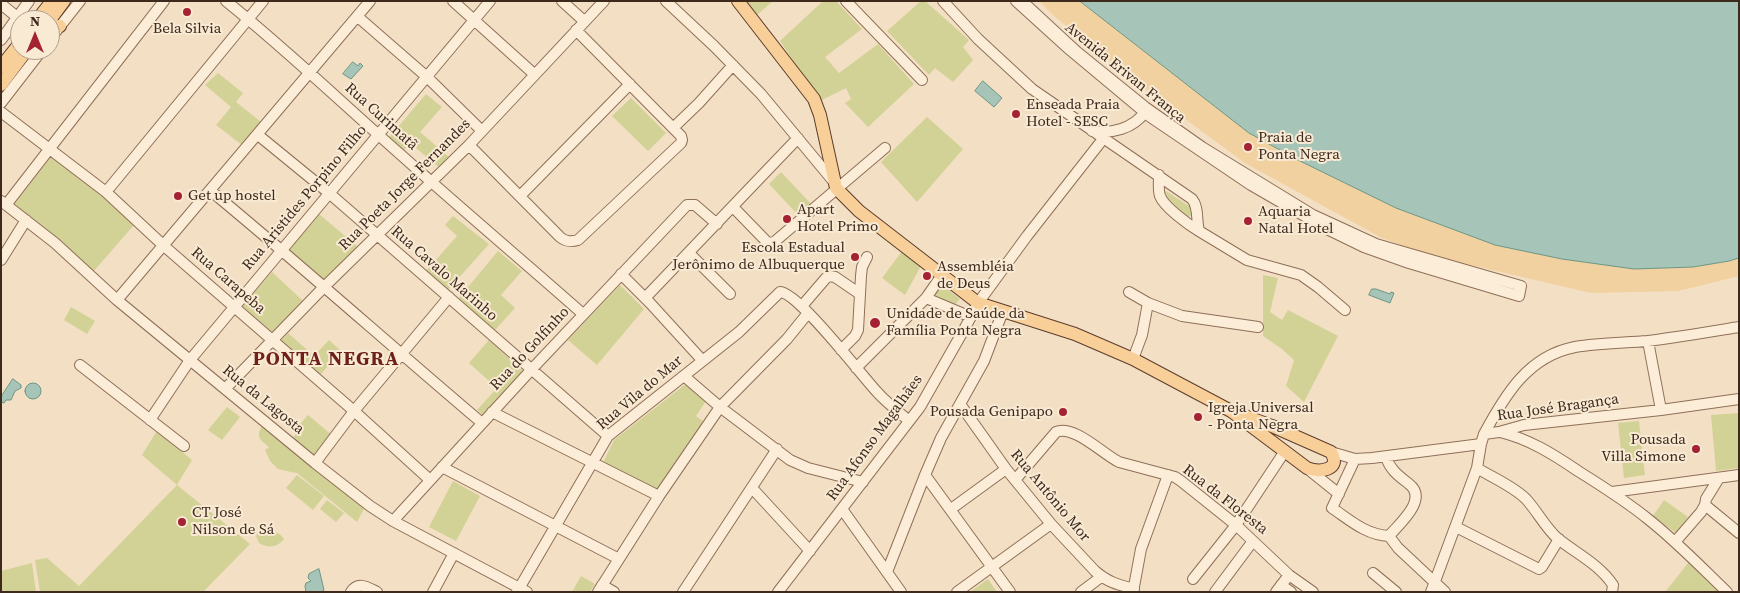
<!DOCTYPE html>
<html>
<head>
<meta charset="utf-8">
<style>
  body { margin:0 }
  #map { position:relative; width:1740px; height:593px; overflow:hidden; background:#f2dfc4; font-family:"Source Serif 4",serif }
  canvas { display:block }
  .frame { position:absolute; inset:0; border:2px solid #3e291d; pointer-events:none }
  .north { position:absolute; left:10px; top:10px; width:50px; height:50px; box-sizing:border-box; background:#f9ead4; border:1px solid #ae9d8b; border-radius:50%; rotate:0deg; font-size:14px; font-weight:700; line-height:20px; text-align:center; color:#3e291d }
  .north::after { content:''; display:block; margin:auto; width:18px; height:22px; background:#a42233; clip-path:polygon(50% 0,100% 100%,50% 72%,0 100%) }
</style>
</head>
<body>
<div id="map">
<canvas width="1740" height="593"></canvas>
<div class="frame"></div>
<div class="north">N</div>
</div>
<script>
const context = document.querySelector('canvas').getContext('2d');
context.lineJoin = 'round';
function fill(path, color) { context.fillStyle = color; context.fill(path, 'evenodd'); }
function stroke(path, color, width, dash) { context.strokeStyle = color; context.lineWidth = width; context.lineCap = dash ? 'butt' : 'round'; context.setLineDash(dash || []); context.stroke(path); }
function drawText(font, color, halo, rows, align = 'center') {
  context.font = font + ' "Source Serif 4",serif'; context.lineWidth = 4; context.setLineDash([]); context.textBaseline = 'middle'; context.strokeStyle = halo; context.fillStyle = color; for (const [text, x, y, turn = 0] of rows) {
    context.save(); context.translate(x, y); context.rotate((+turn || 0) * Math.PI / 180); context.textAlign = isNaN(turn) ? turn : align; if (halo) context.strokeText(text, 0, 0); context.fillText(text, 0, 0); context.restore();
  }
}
const green = new Path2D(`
  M 746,1 L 773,1 L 757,15 Z
  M 823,1 L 836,1 L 862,29 L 825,57 L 839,73 L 878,44 L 914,84 L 868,127 L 845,103 L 851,99 L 846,88 L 820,101 L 780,41 Z
  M 921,1 L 925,1 L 969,40 L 963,47 L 973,60 L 953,82 L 935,68 L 929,75 L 887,31 Z
  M 218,73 L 243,93 L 236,102 L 261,122 L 242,145 L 216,125 L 231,107 L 205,85 Z
  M 426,94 L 442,107 L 420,132 L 450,158 L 441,169 L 410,143 L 401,154 L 386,141 Z
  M 631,98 L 666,133 L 648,151 L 612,116 Z
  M 927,117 L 963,149 L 917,202 L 881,162 Z
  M 51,157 L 99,193 L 134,225 L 93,272 L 61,241 L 14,205 Z
  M 781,172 L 813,206 L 801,218 L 769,184 Z
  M 1166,191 L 1192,208 L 1194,212 L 1189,217 C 1179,213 1171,202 1165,193 Z
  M 319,214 L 358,247 L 324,281 L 288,250 Z
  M 453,216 L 489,244 L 448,290 L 426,271 L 457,236 L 445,225 Z
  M 903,250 L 922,264 L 905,295 L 882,278 Z
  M 498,251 L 522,271 L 501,295 L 515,308 L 495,330 L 458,299 Z
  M 272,272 L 303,301 L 273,333 L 242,306 Z
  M 1263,275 L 1278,278 L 1270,312 L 1282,320 L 1288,310 L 1338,336 L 1304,402 L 1286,386 L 1294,360 L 1282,349 L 1263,336 Z
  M 940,283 L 960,299 L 955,305 L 933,294 Z
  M 620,285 L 644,309 L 597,365 L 568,340 Z
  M 71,307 L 95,321 L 87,334 L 64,320 Z
  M 288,333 L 314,356 L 329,340 L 341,351 L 320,375 L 281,341 Z
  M 489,340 L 525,373 L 485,417 L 477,410 L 497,388 L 469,363 Z
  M 687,383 L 708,398 L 696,416 L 707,424 L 658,492 L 603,463 L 614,440 Z
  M 227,407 L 240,417 L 222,440 L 208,430 Z
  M 1739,413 L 1739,468 L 1716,471 L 1711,415 Z
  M 308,415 L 333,436 L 316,456 L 293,438 L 297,432 L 295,430 Z
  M 1639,421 L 1645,475 L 1624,478 L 1618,423 Z
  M 263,424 L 365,507 L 357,522 L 297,473 L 291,472 L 278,469 L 270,461 L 265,450 L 269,447 C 258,438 256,437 263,424 Z
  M 158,429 L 182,448 L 181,451 L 192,460 L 177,485 L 250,544 L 203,592 L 40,592 L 35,560 L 47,558 L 79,586 L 177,485 L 142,455 Z
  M 297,475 L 324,496 L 313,510 L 286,488 Z
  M 453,481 L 480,496 L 456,541 L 429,527 Z
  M 327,500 L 344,513 L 336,522 L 320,509 Z
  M 1664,500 L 1688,517 L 1676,533 L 1653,516 Z
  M 267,529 C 274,530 280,533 284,539 C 277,548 268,548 259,543 L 256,536 L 259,530 Z
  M 1689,562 L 1721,592 L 1665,592 Z
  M 32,563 L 36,592 L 1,592 L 1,571 Z
  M 581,576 L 595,584 L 590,592 L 572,592 Z
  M 988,579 L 997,592 L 970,592 Z`);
const sand = new Path2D(`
  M 1039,1 L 1080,1 L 1249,133 L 1298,160 L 1396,208 L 1495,245 L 1562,259 L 1634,269 L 1693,267 L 1729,261 L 1739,258 L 1739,276 L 1678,291 L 1591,293 L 1462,263 L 1409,248 L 1380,237 L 1245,163 L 1158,99 L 1054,16 Z`);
const water = new Path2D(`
  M 1080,1 L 1739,1 L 1739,258 L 1729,261 L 1693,267 L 1634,269 L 1562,259 L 1495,245 L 1396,208 L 1298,160 L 1249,133 Z
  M 353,62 L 358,66 L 360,63 L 363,66 L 351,79 L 343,74 Z
  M 983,81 L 1002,98 L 994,107 L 975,91 Z
  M 1372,289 L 1376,289 L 1390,294 L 1391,292 L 1394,293 L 1390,303 L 1369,295 Z
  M 13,379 L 21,385 L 21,388 L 15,391 L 11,400 L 6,400 L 4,403 L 1,402 L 1,397 Z
  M25 391a8 8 0 1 1 16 0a8 8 0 1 1-16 0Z
  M 319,569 L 324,590 L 321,592 L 306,592 L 305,586 L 306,583 L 311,581 L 308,578 L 309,574 Z`);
const minor = new Path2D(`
  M 226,1 C 286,49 342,103 400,154 C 460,208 522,260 583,314
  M 453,1 L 534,74
  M 562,1 L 584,21
  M 666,1 L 714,46 L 761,94 L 834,182
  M 846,1 L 922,80
  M 943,1 L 978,39 L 1032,89 L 1192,199 C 1199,207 1196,220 1199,231 L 1247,260 L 1301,275 L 1318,287 L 1345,310
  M 1016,1 L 1070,50 L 1149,116 L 1251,185 L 1327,229 L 1364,247 L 1409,263 L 1519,296 L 1521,286 L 1376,244 L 1313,215 L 1202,147 L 1145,107 L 1077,52 L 1022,1
  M 1,4 L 17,17
  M 358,17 L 427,77 L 482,131
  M 50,39 L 80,1
  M 1,40 L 29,1
  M 1,103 L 42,50
  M 1,112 L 106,192 L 164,246 L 354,411 L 430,480
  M 673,128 L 699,103 L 733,65
  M 1092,131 C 1111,134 1133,129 1145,112
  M 258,135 L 329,193 L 608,436
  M 469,145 L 560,237 C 566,242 571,242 578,240 L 681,143 L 682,140 L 681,136 L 576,30
  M 1159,175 C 1159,182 1158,190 1160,196 C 1164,207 1189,225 1199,231
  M 211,191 C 303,267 391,346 482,423
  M 106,192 L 263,1
  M 520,196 L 630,84
  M 1,201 L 55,243 L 117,300 L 315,463 L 370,506 L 393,521 L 527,592
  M 6,205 L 164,1
  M 733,207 L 767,242 L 773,243 L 885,148
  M 689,253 L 730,294
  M 1,260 L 26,220
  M 621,274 L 650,303 L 702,360
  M 1129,292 L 1148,303 L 1182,316 L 1258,327
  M 645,298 L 798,138
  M 926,298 L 971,317
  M 117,300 L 370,1
  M 802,306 L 826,278 L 830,276 L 835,277 L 860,294
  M 1648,341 L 1661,410
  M 841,350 L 855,336 L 858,330 L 861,276 L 862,267 L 867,257
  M 1133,359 L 1142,335 L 1148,303
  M 80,365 L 184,446
  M 856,368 L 926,298 L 942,275
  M 684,376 L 720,407 L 790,460 L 808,468 L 863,482
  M 225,389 L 323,288 L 469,145 L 604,1
  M 960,404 L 1006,469 L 1051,524 L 1095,571 C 1107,582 1119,585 1134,589
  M 492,412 L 659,496
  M 150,420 L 190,360 L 490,1
  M 1500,432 C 1529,439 1553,454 1578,471 C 1602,486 1626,501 1648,519 C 1676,541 1701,567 1727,592
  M 1484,434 C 1505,395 1528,356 1575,347 C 1599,343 1623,343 1648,341 C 1678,337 1708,332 1739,327
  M 1331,452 L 1355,459 L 1372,458 L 1481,444
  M 1386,457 C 1390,470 1399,476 1409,484 C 1429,499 1399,524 1389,536
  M 1355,459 L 1332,508 C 1350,520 1366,535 1389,536 L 1398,548 L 1445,592
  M 315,463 L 354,411 L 449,297
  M 442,467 L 619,559
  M 1477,468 C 1493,478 1513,486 1526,499 C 1537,511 1545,527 1557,538 C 1577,554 1599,564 1613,585 L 1612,592
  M 1308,469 L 1339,494
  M 925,475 L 1010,592
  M 1015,480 L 1056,432 C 1073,424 1103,454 1119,462 L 1175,477 L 1181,481 L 1236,525 L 1289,575 L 1313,592
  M 752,488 L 810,551
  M 1612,492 L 1739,475
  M 1705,505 L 1739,533
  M 842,509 L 901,592
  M 951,509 L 1006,469
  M 393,521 L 531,370 L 687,205 L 695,205 L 717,224
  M 1456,527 L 1539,569 L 1542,567 L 1559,539
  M 1675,542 L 1701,512 L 1705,505 L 1706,499 L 1719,478
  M 887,572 L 925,475 L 941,438 L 984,361 L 1003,311
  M 1373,573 L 1396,592
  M 1193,579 L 1236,525 L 1285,451
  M 602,585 L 614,592
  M 1281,585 L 1291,592
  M 351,592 C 358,581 367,587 377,592
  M 433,592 L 454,553
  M 517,592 L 608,436 L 739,332 L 780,292 C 799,293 861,375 878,393 C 887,403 899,412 909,421
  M 598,592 L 659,496 L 720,407 L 787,339 L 808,313
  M 683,592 L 777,449
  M 778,592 L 920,407 L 966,326 L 978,303 L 1027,236 L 1103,139
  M 957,592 L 1051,524
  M 1081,592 L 1101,577
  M 1133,592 L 1141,549 L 1168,475
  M 1215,592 L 1253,541
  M 1276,592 L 1289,575
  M 1431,592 L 1477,468 L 1481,444 L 1484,434 L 1499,432 L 1524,425 L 1661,410 L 1739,399`);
const major = new Path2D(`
  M 738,1 L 814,99 L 820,115 L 836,188 L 859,211 L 978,303 L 1075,334 L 1133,359 L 1231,411 L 1272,426 L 1331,452 C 1342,470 1320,473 1307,468 L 1231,411
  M 37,20 L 52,1
  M 50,20 L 64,1
  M 50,28 L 60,26
  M 1,67 L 20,43
  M 1,85 L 27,50`);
const markers = [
  [187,12,5,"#a42233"],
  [1016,114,5,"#a42233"],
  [1248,147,5,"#a42233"],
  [178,196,5,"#a42233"],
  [787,219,5,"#a42233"],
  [1248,221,5,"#a42233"],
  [855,257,5,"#a42233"],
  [927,276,5,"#a42233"],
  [875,323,6,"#a42233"],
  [1063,412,5,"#a42233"],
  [1198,417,5,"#a42233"],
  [1696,449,5,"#a42233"],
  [182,522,5,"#a42233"]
];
const poiNames = [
  ["Bela Silvia",187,29,"center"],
  ["Enseada Praia",1026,105],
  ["Hotel - SESC",1026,122],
  ["Praia de",1258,138],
  ["Ponta Negra",1258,155],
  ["Get up hostel",188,196],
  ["Apart",797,210],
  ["Hotel Primo",797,227],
  ["Aquaria",1258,212],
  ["Natal Hotel",1258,229],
  ["Escola Estadual",845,248,"right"],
  ["Jerônimo de Albuquerque",845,265,"right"],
  ["Assembléia",937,267],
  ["de Deus",937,284],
  ["Unidade de Saúde da",886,314],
  ["Família Ponta Negra",886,331],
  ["Igreja Universal",1208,408],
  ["- Ponta Negra",1208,425],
  ["Pousada Genipapo",1053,412,"right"],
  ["Pousada",1686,440,"right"],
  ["Villa Simone",1686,457,"right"],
  ["CT José",192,513],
  ["Nilson de Sá",192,530]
];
const streetNames = [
  ["Avenida Erivan França",1125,73,39],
  ["Rua Curimatã",381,117,42],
  ["Rua Poeta Jorge Fernandes",405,185,-45],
  ["Rua Aristides Porpino Filho",305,198,-50],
  ["Rua Cavalo Marinho",444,274,41],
  ["Rua Carapeba",228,281,41],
  ["Rua do Golfinho",530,349,-47],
  ["Rua Vila do Mar",640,393,-40],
  ["Rua da Lagosta",263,400,39],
  ["Rua José Bragança",1558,408,-8],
  ["Rua Afonso Magalhães",875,438,-54],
  ["Rua Antônio Mor",1050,496,50],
  ["Rua da Floresta",1225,500,38]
];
const districtNames = [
  ["PONTA NEGRA",326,360]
];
fill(green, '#d2d296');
fill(sand, '#f0d19f');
fill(water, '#a6c5b8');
stroke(water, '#6b9585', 1);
stroke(minor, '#8f6f58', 12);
stroke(major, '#5c3d2c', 14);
stroke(minor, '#fcedd8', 10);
stroke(major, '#f8cf99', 12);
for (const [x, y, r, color] of markers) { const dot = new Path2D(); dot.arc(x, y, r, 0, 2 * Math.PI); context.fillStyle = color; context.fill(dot); stroke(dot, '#f9ead4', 2); }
drawText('15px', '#3e291d', '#f9ead4', poiNames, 'left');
drawText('15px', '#3e291d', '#f9ead4', streetNames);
context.letterSpacing = '1px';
drawText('bold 20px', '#6e2019', '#f9ead4', districtNames);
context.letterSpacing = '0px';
</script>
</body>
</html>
